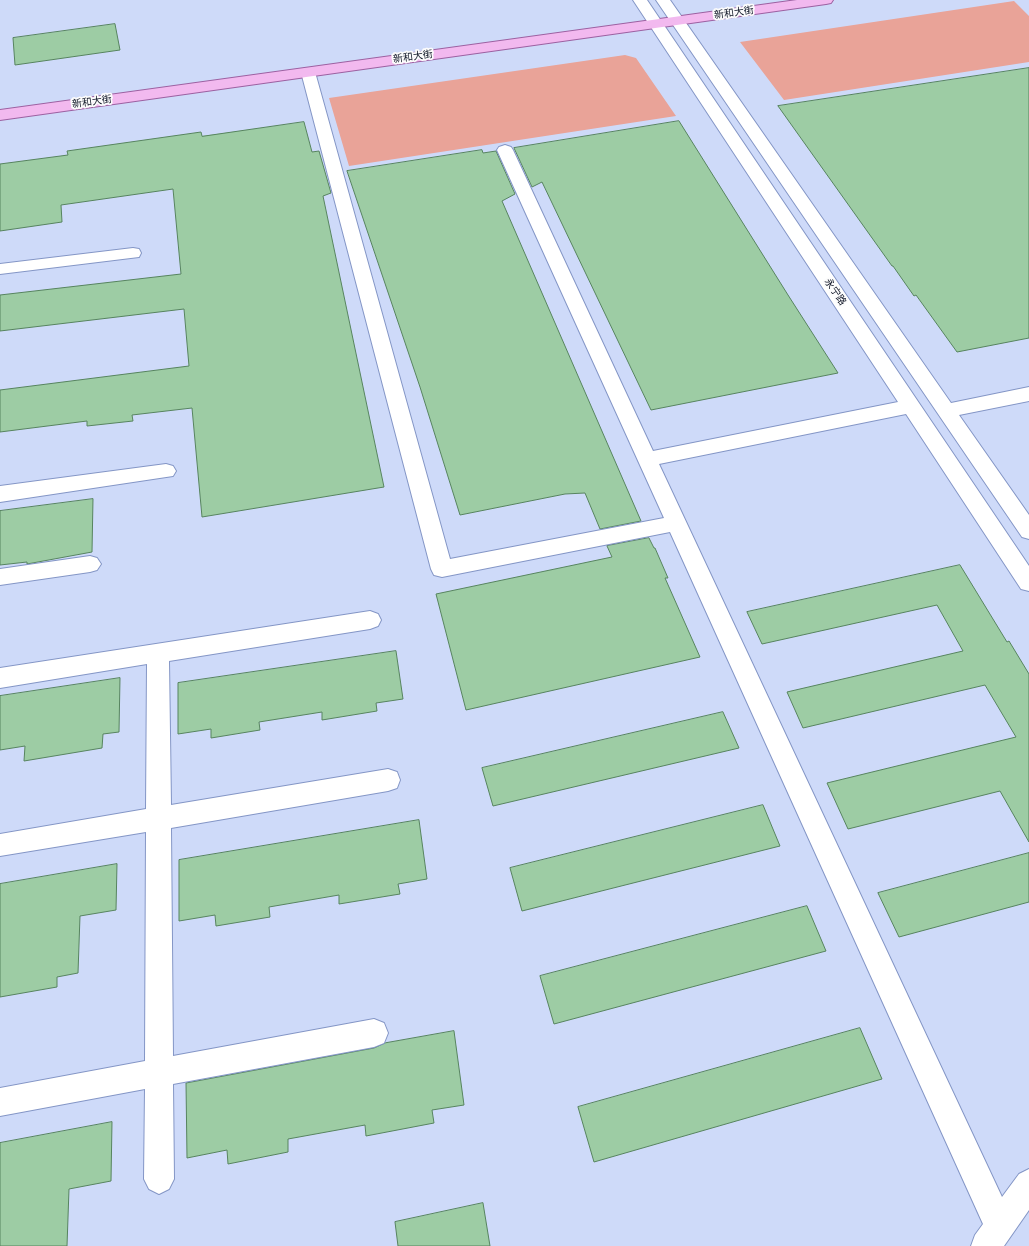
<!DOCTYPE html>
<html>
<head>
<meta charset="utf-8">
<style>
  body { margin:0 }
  canvas { display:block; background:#cedaf9 }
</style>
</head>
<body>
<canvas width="1029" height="1246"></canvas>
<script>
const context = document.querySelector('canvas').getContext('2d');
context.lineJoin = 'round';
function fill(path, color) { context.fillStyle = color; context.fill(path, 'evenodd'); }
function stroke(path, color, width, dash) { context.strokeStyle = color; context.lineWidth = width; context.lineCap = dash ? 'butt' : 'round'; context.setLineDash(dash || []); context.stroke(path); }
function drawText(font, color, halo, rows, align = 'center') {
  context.font = font + ' "Fira Sans","Noto Sans SC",sans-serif'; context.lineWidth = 3.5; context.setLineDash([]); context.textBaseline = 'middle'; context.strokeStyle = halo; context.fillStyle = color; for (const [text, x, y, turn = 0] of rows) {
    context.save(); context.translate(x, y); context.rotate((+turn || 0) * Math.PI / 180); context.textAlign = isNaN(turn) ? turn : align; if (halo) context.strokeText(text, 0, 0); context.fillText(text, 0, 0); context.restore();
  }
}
const green = new Path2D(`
  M 1014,1 L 1029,16 L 1029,62 L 784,100 L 740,42 Z
  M 625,55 L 636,58 L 676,116 L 349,166 L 329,98 Z`);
const building = new Path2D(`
  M 115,24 L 120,50 L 15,65 L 13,38 Z
  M 1029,68 L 1029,338 L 957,352 L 916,295 L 914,296 L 893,266 L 892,266 L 778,106 Z
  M 679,121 L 788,295 L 838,373 L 651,410 L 542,182 L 532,187 L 514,148 Z
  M 304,122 L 312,152 L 319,151 L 331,193 L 323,196 L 384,487 L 202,517 L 192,408 L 132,415 L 133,421 L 87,426 L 87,421 L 0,432 L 0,390 L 189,366 L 184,309 L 0,331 L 0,295 L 181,274 L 173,189 L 61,205 L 62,222 L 0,231 L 0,164 L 68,155 L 67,151 L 201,132 L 202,136 Z
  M 482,150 L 483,153 L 496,151 L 515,194 L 502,201 L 641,521 L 600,529 L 585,493 L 565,494 L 460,515 L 420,387 L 347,171 Z
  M 93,499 L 92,552 L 27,564 L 27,562 L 0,565 L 0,511 Z
  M 649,538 L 654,548 L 655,548 L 668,578 L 665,578 L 700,657 L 466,710 L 436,594 L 612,557 L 607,546 Z
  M 960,565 L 1007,642 L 1009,641 L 1029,674 L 1029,842 L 1000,791 L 848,829 L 827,783 L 1016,737 L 985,685 L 803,728 L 787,692 L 963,651 L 937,605 L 762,644 L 747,612 Z
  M 396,651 L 403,699 L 376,703 L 377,711 L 322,720 L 322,712 L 259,722 L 260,730 L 211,738 L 211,729 L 178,734 L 178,683 Z
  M 120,678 L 119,732 L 103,734 L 102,748 L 24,761 L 25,746 L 0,750 L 0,696 Z
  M 723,712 L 739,748 L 493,806 L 482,768 Z
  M 763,805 L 780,846 L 522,911 L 510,868 Z
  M 419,820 L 427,879 L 398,884 L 400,894 L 339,904 L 339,895 L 269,907 L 270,917 L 216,926 L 215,915 L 179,921 L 179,860 Z
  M 1029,853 L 1029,902 L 899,937 L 878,893 Z
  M 117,864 L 116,910 L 80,916 L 78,973 L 57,977 L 57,987 L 0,997 L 0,884 Z
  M 807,906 L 826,951 L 554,1024 L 540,976 Z
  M 860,1028 L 882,1079 L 594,1162 L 578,1107 Z
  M 454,1031 L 464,1105 L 432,1110 L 434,1123 L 366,1136 L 365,1125 L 288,1139 L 288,1152 L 228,1164 L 227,1150 L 187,1158 L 186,1083 L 374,1048 L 385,1043 Z
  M 112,1122 L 111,1181 L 69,1189 L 67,1246 L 0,1246 L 0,1143 Z
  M 483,1203 L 490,1246 L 398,1246 L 395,1222 Z`);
const minor = new Path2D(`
  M 633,0 L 647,0 L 1029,566 L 1029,591 L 1021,589 L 906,414 L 659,464 L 1002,1197 L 1019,1174 L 1029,1169 L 1029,1210 L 1004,1246 L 971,1246 L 975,1235 L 983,1224 L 670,532 L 442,577 L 434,575 L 431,569 L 301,72 L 303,69 L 308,68 L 313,69 L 315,72 L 450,559 L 664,518 L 497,150 L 499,147 L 505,145 L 511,147 L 513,150 L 653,451 L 898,402 Z
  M 656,0 L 670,0 L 951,403 L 1029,387 L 1029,401 L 959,415 L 1029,515 L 1029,539 L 1022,537 Z
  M 133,248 L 139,249 L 141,253 L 139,257 L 0,274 L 0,264 Z
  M 166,464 L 173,466 L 176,471 L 173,476 L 0,502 L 0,486 Z
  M 90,556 L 97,558 L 101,564 L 97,570 L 90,572 L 0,585 L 0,569 Z
  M 370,611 L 378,614 L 381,620 L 378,626 L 370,629 L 169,661 L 171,805 L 388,769 L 397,772 L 400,780 L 397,788 L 388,791 L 171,828 L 173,1056 L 374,1019 L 384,1023 L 388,1033 L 384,1043 L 374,1047 L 173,1084 L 174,1179 L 169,1189 L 159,1194 L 149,1189 L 144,1179 L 145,1089 L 0,1116 L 0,1088 L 145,1061 L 146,832 L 0,856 L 0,834 L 146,809 L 147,664 L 0,688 L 0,668 Z`);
const major = new Path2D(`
  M 797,0 L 833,0 L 831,3 L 826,4 L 0,120 L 0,110 Z`);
const farStreetnames = [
  ["新和大街",734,13,-8],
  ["新和大街",413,57,-8],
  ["新和大街",92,102,-8],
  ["永宁路",835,292,56]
];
fill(green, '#e9a398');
fill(building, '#9dcca4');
stroke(building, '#57845f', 1);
stroke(minor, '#8496c6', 2);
stroke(major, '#9c61a1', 2);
fill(minor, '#fff');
fill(major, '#f2b9ef');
drawText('10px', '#0e1425', '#fcfcfc', farStreetnames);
</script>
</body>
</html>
